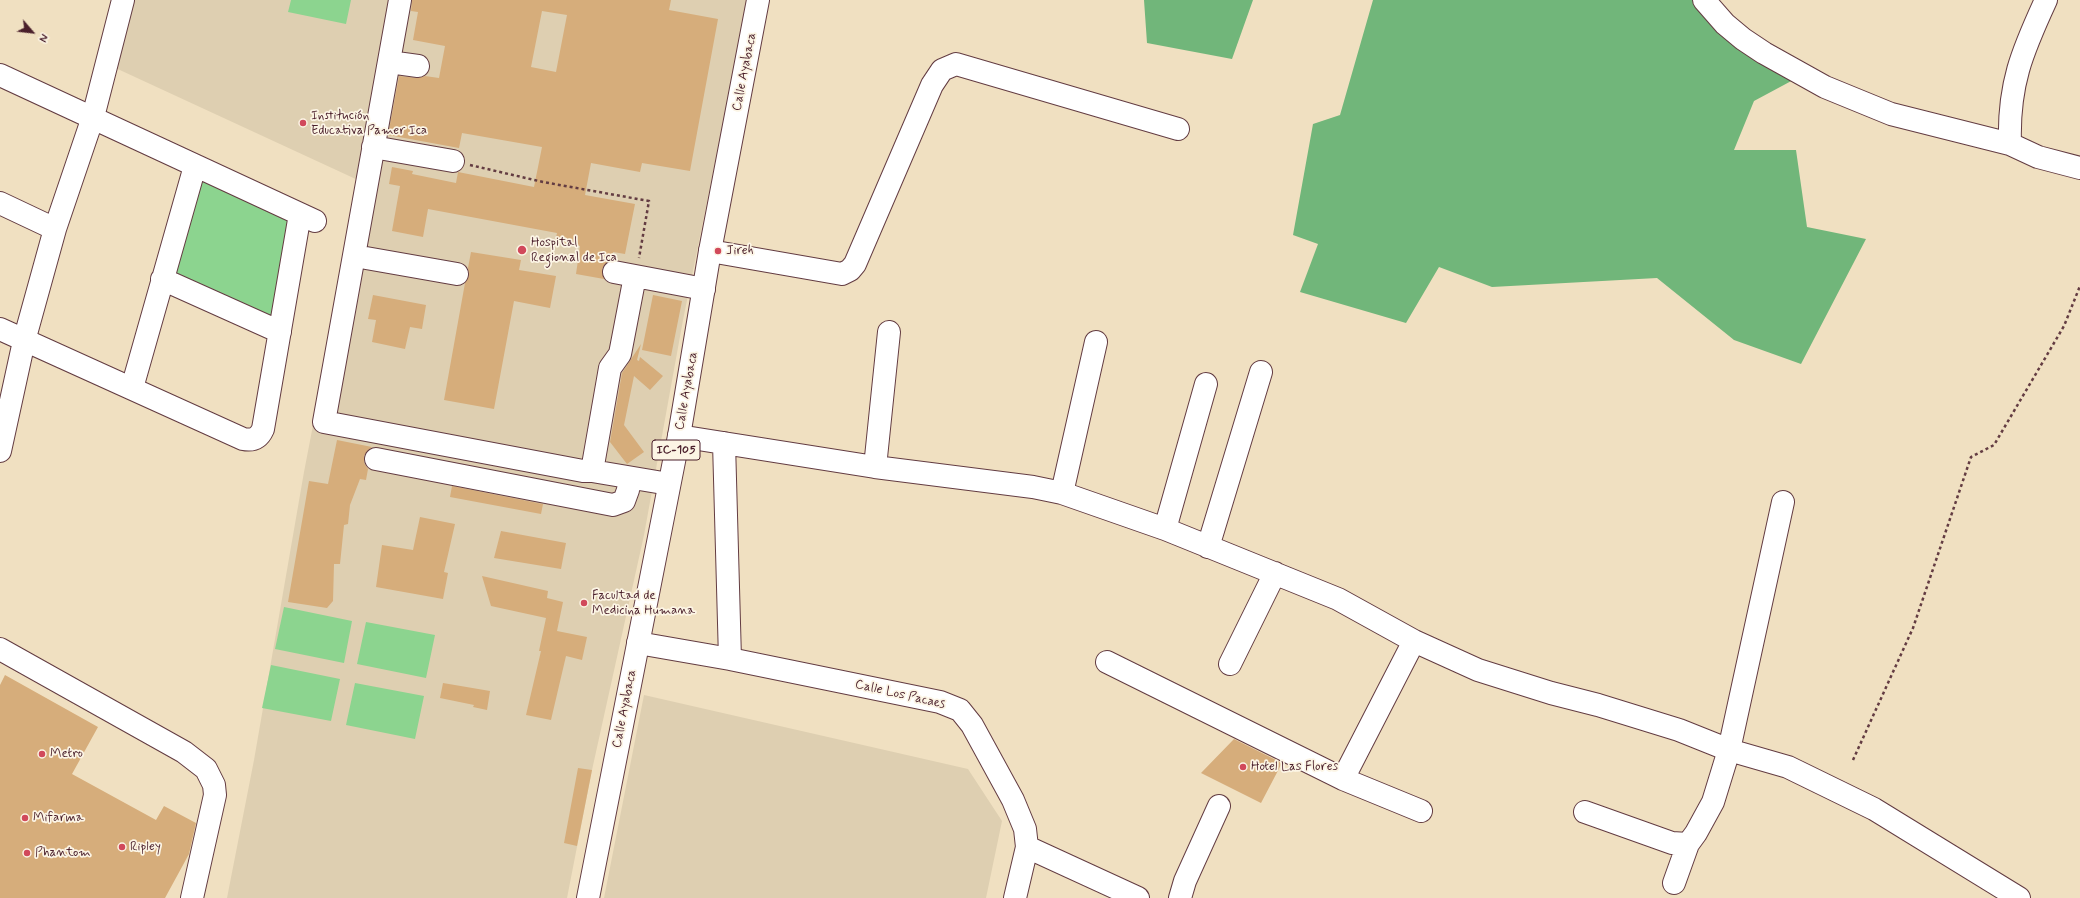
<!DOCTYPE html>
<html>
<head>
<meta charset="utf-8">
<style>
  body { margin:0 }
  #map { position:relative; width:2080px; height:898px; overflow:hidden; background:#f0e0c1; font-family:Mynerve,sans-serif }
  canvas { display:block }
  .north { position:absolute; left:12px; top:12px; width:40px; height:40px; -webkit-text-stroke:3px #fcf5e5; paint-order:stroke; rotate:118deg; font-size:11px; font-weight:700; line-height:16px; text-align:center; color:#4a1f2b }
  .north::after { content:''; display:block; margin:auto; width:14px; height:18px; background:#4a1f2b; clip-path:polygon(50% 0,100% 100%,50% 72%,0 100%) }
</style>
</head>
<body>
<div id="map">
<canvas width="2080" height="898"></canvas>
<div class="north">N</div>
</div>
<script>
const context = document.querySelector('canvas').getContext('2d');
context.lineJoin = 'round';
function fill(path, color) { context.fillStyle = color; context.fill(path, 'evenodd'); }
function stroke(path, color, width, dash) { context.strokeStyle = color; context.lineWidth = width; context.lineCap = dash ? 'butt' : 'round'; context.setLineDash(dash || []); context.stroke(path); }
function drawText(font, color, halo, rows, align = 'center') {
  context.font = font + ' Mynerve,sans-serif'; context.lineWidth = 3.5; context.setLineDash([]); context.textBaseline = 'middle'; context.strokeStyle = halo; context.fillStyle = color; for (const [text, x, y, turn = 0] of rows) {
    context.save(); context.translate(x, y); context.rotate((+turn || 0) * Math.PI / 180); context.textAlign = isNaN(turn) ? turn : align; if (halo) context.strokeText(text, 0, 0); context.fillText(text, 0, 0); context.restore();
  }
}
const built = new Path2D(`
  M 127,0 L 748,0 L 683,320 L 644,535 L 592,770 L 567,898 L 227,898 L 254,760 L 304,472 L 360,181 L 109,65 Z
  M 644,695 L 968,769 L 1002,821 L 986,898 L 604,898 Z`);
const green = new Path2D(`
  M 291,0 L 351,0 L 346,24 L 288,12 Z
  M 204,173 L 290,213 L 272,315 L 267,316 L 172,273 Z
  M 284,607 L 352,621 L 344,663 L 275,649 Z
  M 366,622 L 435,635 L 426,678 L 357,664 Z
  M 271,665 L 340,679 L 331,721 L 262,708 Z
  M 355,683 L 424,696 L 415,739 L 346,725 Z`);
const forest = new Path2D(`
  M 1144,0 L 1253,0 L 1232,59 L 1147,43 Z
  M 1373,0 L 1695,0 L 1795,79 L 1754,101 L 1734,150 L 1796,150 L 1807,227 L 1866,239 L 1801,364 L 1734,340 L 1657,278 L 1492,287 L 1439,267 L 1406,323 L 1300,292 L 1318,244 L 1293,235 L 1313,124 L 1340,115 Z`);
const building = new Path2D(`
  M 412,0 L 671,0 L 669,10 L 718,19 L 690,171 L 642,163 L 640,172 L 591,163 L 585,195 L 635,204 L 625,254 L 613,252 L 612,260 L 605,264 L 602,269 L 604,279 L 576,274 L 580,246 L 555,242 L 557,233 L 428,209 L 423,237 L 392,231 L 400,186 L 389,184 L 392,167 L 413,171 L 412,174 L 456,183 L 458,172 L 534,187 L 542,147 L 462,133 L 459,148 L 388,135 L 399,76 L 417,78 L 425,76 L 439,78 L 445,46 L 413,40 L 418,12 L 411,11 ZM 542,11 L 567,15 L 556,72 L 531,67 Z
  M 471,252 L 521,260 L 519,270 L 556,276 L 550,308 L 514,301 L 494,409 L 444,400 L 465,283 L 469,276 L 468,268 Z
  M 373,295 L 426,305 L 422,329 L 410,327 L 405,349 L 372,342 L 376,320 L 368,319 Z
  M 653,295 L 682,301 L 671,356 L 642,350 Z
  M 641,344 L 637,360 L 639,361 L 640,357 L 663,376 L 650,390 L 634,376 L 624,425 L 644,452 L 627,464 L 610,442 L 622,373 Z
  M 337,440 L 372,447 L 367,451 L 364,456 L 364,463 L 368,469 L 366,480 L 360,479 L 350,505 L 348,524 L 344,525 L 340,564 L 334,564 L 333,601 L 327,608 L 288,602 L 309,481 L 328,484 Z
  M 452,486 L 543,504 L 541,514 L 450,497 Z
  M 420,517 L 455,524 L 444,572 L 448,573 L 443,599 L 376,587 L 382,545 L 413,550 Z
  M 501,531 L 566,543 L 561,569 L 494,558 Z
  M 482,576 L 548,591 L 547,598 L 563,602 L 557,631 L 587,637 L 582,660 L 566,656 L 551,720 L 526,715 L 541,651 L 539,651 L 546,618 L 491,606 Z
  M 5,675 L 98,727 L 72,774 L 156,820 L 164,806 L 196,823 L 189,854 L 165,898 L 0,898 L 0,685 Z
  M 443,683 L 490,691 L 487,710 L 473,707 L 474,705 L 440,698 Z
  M 1234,739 L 1282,763 L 1261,803 L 1201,773 Z
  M 578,768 L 592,770 L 577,846 L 564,843 Z`);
const path = new Path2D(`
  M 470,165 L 543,182 L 649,201 L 639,258
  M 1853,760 L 1913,628 L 1971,457 L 1994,445 L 2064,326 L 2080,286`);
const minor = new Path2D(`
  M 400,0 L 324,422 L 583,471 L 592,471 L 669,484
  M 1704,0 L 1725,24 L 1743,39 L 1764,53 L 1825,87 L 1891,114 L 2010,144 L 2038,157 L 2080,168
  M 389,62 L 418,66
  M 0,75 L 315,221
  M 2010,144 C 2008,85 2022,52 2046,0
  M 373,147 L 453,161
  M 0,203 L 55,229
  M 710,251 L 842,274 L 850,270 L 855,264 L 932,85 L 942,70 L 956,64 L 1178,129
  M 366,258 L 457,274
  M 614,272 L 704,289
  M 162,279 L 280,332
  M 0,329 L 243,439 C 253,441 259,438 263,429 L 300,214
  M 132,388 L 195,166
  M 679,436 L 875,467 L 1033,487 L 1062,493 L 1165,529 L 1338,599 L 1414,641 L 1478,670 L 1551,693 L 1598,705 L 1679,730 L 1729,750 L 1788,767 L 1874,809 L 2019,898
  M 724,443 L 730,659
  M 0,451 L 24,341 L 55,229 L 93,117 L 123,0
  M 376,459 L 613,505 L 624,501 L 628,490 L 629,478
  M 875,467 L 889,332
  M 592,471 L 610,368 L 620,354 L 635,276
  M 1062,493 L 1096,342
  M 1165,529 L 1206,384
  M 1208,547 L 1261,372
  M 638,643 L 730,659 L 940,702 L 960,710 L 972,725 L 1013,800 L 1025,829 L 1027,847 L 1015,898
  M 0,649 L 184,752 L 206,769 L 214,785 L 215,795 L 192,898
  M 1107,662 L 1343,779 L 1421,811
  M 1230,664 L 1275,573
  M 1343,779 L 1414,641
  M 1585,812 L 1672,843 L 1688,844
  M 1027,847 L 1138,898
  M 1674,883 L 1688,844 L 1696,833 L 1713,802 L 1729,750 L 1783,502
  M 1180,898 L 1185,881 L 1219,806`);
const major = new Path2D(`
  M 588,898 L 679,436 L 710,251 L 758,0`);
const markers = [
  [303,123,4,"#d1495b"],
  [522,250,5,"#d1495b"],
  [718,251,4,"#d1495b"],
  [584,603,4,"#d1495b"],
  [42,754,4,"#d1495b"],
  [1243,767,4,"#d1495b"],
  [25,818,4,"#d1495b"],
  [122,847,4,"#d1495b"],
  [27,853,4,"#d1495b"]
];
const shields = [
  [676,450,48]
];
const shieldNames = [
  ["IC-105",676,450]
];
const streetNames = [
  ["Calle Ayabaca",745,72,-79],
  ["Calle Ayabaca",687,391,-80],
  ["Calle Los Pacaes",900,695,13],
  ["Calle Ayabaca",625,709,-79]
];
const poiNames = [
  ["Institución",311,116],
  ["Educativa Pamer Ica",311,131],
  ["Hospital",531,243],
  ["Regional de Ica",531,258],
  ["Jireh",726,251],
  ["Facultad de",592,596],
  ["Medicina Humana",592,611],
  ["Metro",50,754],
  ["Hotel Las Flores",1251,767],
  ["Mifarma",33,818],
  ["Ripley",130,847],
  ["Phantom",35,853]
];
fill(built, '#decfb1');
fill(green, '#8cd48f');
fill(forest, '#71b67a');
fill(building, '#d6ad7b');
stroke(minor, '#633c42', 24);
stroke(major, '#633c42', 24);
stroke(path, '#633c42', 2.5, [3, 3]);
stroke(minor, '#fff', 22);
stroke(major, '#fff', 22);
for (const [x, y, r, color] of markers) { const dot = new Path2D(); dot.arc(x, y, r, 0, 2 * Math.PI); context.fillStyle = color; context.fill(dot); stroke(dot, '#fcf5e5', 1.5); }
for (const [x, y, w] of shields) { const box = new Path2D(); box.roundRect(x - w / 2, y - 10, w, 20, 3); context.fillStyle = '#fcf5e5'; context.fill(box); stroke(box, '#4a1f2b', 1); }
drawText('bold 12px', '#4a1f2b', null, shieldNames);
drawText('13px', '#4a1f2b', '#fcf5e5', streetNames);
drawText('13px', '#4a1f2b', '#fcf5e5', poiNames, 'left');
</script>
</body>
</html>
